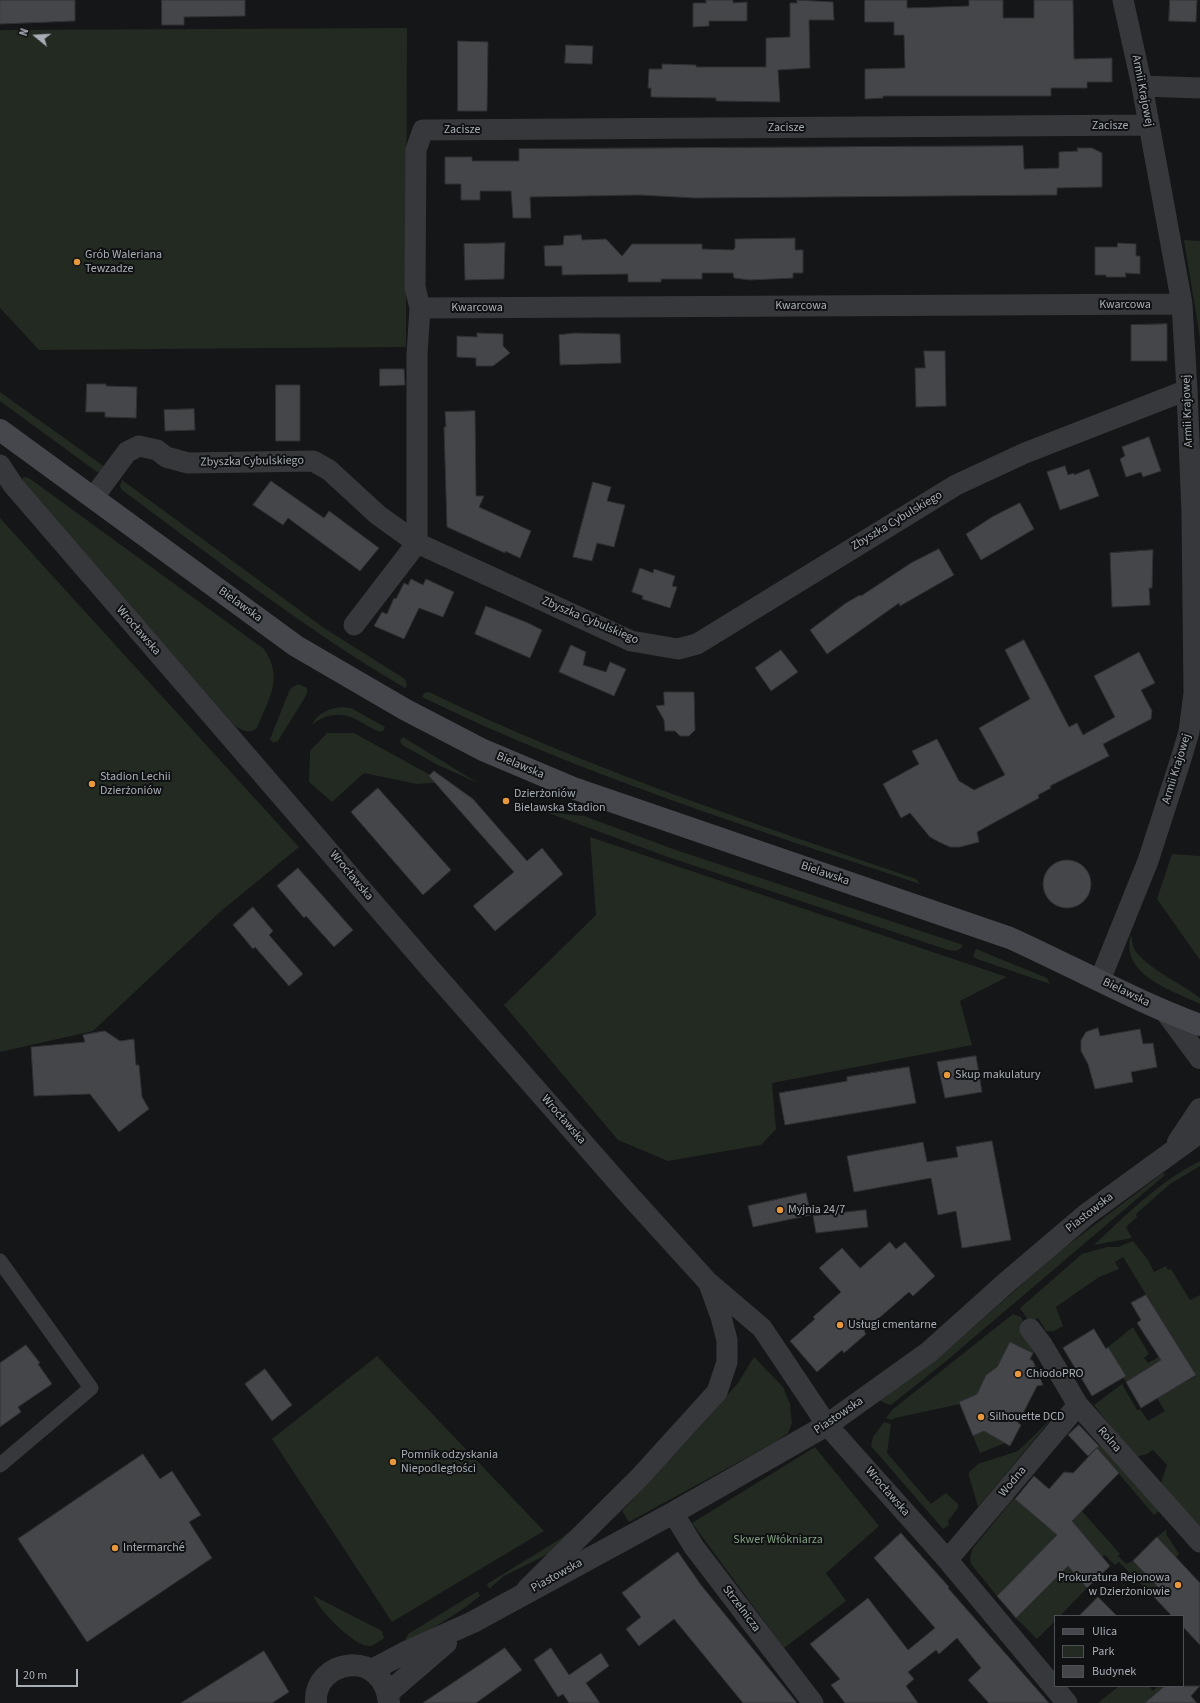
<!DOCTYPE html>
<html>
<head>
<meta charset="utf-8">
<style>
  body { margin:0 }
  #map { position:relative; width:1200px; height:1703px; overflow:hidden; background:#151617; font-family:"Source Sans 3",sans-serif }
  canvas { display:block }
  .legend { position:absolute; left:1054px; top:1615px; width:130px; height:72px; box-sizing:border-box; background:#101112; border:1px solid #4d5054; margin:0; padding:5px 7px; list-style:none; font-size:12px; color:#a8aeb6 }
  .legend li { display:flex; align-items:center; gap:8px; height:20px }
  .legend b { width:20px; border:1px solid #4d5054 }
  .north { position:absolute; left:16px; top:16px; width:40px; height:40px; -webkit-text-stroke:3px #101112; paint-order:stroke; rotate:288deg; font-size:11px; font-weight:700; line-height:16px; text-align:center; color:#a8aeb6 }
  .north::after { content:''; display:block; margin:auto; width:14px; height:18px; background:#a8aeb6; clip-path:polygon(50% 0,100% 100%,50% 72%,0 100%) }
  .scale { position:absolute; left:16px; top:1669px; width:62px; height:18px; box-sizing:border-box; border:2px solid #a8aeb6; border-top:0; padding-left:5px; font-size:12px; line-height:14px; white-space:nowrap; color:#a8aeb6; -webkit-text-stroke:3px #101112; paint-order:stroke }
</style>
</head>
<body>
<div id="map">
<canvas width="1200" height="1703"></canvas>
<ul class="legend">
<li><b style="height:5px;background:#45474c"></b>Ulica</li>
<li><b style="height:11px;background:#222a22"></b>Park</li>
<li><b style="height:11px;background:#44464a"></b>Budynek</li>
</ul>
<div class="north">N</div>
<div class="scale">20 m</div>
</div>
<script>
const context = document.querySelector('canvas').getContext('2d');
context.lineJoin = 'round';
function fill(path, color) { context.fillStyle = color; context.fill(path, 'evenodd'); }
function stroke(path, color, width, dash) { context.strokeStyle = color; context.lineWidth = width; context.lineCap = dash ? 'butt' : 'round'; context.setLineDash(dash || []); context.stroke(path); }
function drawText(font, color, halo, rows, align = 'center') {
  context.font = font + ' "Source Sans 3",sans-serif'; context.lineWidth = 4; context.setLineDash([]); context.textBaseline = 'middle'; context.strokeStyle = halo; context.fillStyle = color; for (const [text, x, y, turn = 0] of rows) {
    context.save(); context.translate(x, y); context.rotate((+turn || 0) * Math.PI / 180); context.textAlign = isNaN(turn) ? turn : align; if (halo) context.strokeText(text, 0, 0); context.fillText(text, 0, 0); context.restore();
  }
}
const green = new Path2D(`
  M 407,28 L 406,347 L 39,350 L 0,308 L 0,30 Z
  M 1184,240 L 1200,241 L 1200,338 Z
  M 0,392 L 105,467 L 102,471 L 97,472 L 0,401 Z
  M 24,477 L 29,478 L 264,649 C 284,679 269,697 257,728 C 249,735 242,730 235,726 L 23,483 L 22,479 Z
  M 122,480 L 324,628 L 405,679 L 407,685 L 405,688 C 306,630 214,558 122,490 L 120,486 Z
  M 0,518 L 299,847 L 220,912 L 93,1031 L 0,1052 Z
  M 298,684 L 307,688 L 307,694 L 278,741 L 273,743 L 270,739 L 290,689 Z
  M 429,692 C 585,768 751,822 916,879 L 920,884 C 751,828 582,775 422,697 L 424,693 Z
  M 342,707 L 351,708 L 385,727 L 383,731 C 371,736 346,697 312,725 C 317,713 330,708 342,707 Z
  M 327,733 L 354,733 L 443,782 L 417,784 L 364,773 L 332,802 L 309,782 L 310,751 Z
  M 403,737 L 478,783 L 438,765 L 402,745 L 400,741 Z
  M 546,812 L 584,816 L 676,850 L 963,945 C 959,952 955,951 948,950 L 665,856 Z
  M 590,837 L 1007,977 L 960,1001 L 972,1045 L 772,1083 L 776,1129 L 761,1145 L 668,1161 L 618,1140 L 504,1005 L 596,915 Z
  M 1172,854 L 1200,856 L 1200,960 L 1157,899 Z
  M 1131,934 C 1132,940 1133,948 1136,952 C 1152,971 1181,983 1200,998 L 1200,1004 C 1172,990 1119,975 1131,934 Z
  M 976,949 L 1047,978 L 1050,984 L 977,959 L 973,956 Z
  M 1200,1161 L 1200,1166 L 1170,1184 L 1136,1214 L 1137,1217 L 1126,1227 L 1132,1238 L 1094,1245 C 1126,1215 1160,1181 1200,1161 Z
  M 1163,1173 L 1165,1175 L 945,1362 L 891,1405 L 882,1402 L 880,1400 L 951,1347 L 1055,1255 Z
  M 1133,1241 L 1148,1260 L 1154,1272 L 1166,1266 L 1168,1270 L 1171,1269 L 1190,1300 L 1200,1295 L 1200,1528 L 1161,1483 L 1167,1465 L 1153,1450 L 1147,1454 L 1135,1457 L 1094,1405 L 1122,1384 L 1137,1410 L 1140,1409 L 1148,1421 L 1165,1411 L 1157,1398 L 1126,1382 L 1111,1359 L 1114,1357 L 1108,1347 L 1133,1327 L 1149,1354 L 1144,1358 L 1148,1363 L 1167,1352 L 1186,1382 L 1196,1376 L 1123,1257 L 1115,1262 L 1119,1269 L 1099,1277 L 1056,1307 L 1063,1326 L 1054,1331 L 1046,1331 L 1038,1318 L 1030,1323 L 1020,1308 L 1082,1254 L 1107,1247 L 1118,1247 Z
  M 1013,1314 L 1021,1317 L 1039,1353 L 1033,1353 L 1010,1342 L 997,1367 L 986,1375 L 977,1394 L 959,1402 L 960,1404 L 895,1418 L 892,1420 L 886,1418 L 892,1410 Z
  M 377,1356 L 544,1531 L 392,1622 L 272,1439 Z
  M 754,1357 L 783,1387 L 790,1404 L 792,1423 L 788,1433 L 777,1441 L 629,1522 L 622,1511 L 698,1429 L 738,1383 Z
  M 1053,1417 L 978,1507 L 969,1476 L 969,1472 L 978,1464 L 1018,1451 Z
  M 884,1422 L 891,1424 L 887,1453 L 931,1504 L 946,1493 L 958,1504 L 958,1508 L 948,1521 L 949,1525 L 943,1529 L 871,1446 L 873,1437 Z
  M 989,1429 L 1005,1443 L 980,1453 L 973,1436 Z
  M 1100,1445 L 1160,1510 L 1154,1515 L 1097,1448 Z
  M 815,1447 L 879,1526 L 826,1573 L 846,1601 L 784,1648 L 692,1523 Z
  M 1014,1498 L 1046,1526 L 1061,1532 L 997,1596 L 971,1564 L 970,1557 L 973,1548 Z
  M 1082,1511 L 1120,1554 L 1118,1556 L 1126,1564 L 1133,1561 L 1159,1588 L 1152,1595 L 1119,1562 L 1115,1565 L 1105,1555 L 1102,1557 L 1071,1521 Z
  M 587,1518 L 560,1546 L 546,1555 L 504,1576 L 489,1589 L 487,1584 L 560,1539 Z
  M 1167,1529 L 1166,1534 L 1179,1554 L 1176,1557 L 1157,1537 Z
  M 1068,1566 L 1088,1587 L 1060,1616 L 1055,1616 L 1055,1621 L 1037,1639 L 1016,1618 Z
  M 478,1591 L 480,1596 L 463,1609 L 408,1644 L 405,1640 L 408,1634 Z
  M 314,1596 L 382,1631 L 384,1638 C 380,1641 374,1645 370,1646 C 356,1648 316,1608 314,1596 Z
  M 1119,1686 L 1149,1686 L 1153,1691 L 1158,1686 L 1165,1686 L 1149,1703 L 1098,1703 Z`);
const building = new Path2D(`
  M 0,0 L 75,0 L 75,21 L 0,24 Z
  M 162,0 L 245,0 L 245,16 L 184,17 L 184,25 L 162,25 Z
  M 706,0 L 733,0 L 733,3 L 747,2 L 747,21 L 709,21 L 709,26 L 693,27 L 693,3 L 706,3 Z
  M 797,0 L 833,2 L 834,20 L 809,20 L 810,68 L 778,70 L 780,102 L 716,101 L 716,98 L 651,97 L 651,88 L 648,88 L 649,69 L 662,69 L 662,64 L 696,65 L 696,67 L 766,67 L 766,38 L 790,37 L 790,3 L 797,3 Z
  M 865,0 L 907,0 L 907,8 L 969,6 L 969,0 L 1003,0 L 1003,18 L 1034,18 L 1034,0 L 1073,0 L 1074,59 L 1112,58 L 1112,82 L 1087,82 L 1087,88 L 1051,88 L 1051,96 L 883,96 L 883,98 L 865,99 L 865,69 L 905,68 L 904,35 L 894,35 L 894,22 L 865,22 Z
  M 1170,0 L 1197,0 L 1196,22 L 1169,21 Z
  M 458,41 L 488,42 L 487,111 L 458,111 Z
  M 566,45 L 593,46 L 592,64 L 565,63 Z
  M 1023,146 L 1024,169 L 1059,168 L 1059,152 L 1078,151 L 1077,148 L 1092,148 L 1102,153 L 1102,187 L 1057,188 L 1057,195 L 695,198 L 640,195 L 530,197 L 531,218 L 513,218 L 511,191 L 480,191 L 480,200 L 461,200 L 461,184 L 445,184 L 445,157 L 472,157 L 472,161 L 519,161 L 519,149 Z
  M 581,235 L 582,240 L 606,239 L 622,256 L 632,244 L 702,244 L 702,249 L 733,250 L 735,248 L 735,239 L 795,238 L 795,250 L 803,250 L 803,273 L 793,273 L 793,278 L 750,280 L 734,278 L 733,273 L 702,273 L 702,279 L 661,279 L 661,282 L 628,282 L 628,274 L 562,275 L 562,266 L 545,266 L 544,246 L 563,245 L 564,236 Z
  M 505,243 L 504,279 L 465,280 L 464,244 Z
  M 1118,243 L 1136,244 L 1136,256 L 1140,256 L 1140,274 L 1125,273 L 1126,277 L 1106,277 L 1106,275 L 1095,275 L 1095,247 L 1117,247 Z
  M 1167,324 L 1167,361 L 1131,361 L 1131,325 Z
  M 477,333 L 503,334 L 503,346 L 510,353 L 493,366 L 476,366 L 476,358 L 457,357 L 457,336 L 477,337 Z
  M 575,333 L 620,334 L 621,363 L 560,365 L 559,335 Z
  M 924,351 L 945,351 L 946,406 L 916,407 L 915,368 L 925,368 Z
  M 380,369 L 404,369 L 405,385 L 380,386 Z
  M 87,384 L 106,384 L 106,386 L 137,387 L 136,418 L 105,417 L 105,412 L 86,412 Z
  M 276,385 L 300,385 L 300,441 L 276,441 Z
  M 194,409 L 195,430 L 165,431 L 164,410 Z
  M 475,411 L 476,496 L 484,496 L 479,507 L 531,531 L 520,558 L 505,551 L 505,553 L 447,527 L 444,427 L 446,427 L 445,412 Z
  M 1149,437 L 1161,471 L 1143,477 L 1141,472 L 1126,477 L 1120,459 L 1125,456 L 1122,447 Z
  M 1065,466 L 1068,475 L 1074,473 L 1074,475 L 1089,469 L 1099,496 L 1060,510 L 1047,472 Z
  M 271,481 L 324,518 L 329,511 L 379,548 L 360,571 L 288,518 L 283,525 L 253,505 Z
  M 593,482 L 611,487 L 607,501 L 625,505 L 614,547 L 597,543 L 592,561 L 573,557 Z
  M 1020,503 L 1034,529 L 981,560 L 966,534 L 992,517 Z
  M 939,549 L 954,575 L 900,606 L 899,603 L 827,654 L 810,630 L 846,603 L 860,595 L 861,596 L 911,563 Z
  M 1153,550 L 1152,588 L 1149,588 L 1150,605 L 1112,607 L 1110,553 Z
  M 640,568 L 653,573 L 654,569 L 675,576 L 672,586 L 677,587 L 670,608 L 642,599 L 643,596 L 632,592 Z
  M 411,579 L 423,585 L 426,579 L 454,592 L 443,617 L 419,608 L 404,639 L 374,626 L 382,612 L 387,614 L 394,598 L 396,599 L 404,583 L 408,585 Z
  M 486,606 L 528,623 L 542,630 L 530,658 L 475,634 Z
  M 1024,640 L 1069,727 L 1077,723 L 1083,735 L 1115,717 L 1094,676 L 1139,652 L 1155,683 L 1141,690 L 1152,711 L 1151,719 L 1103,744 L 1109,756 L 1050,786 L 1051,788 L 1038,795 L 1039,798 L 977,832 L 979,842 L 960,847 L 950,847 L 939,842 L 930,837 L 910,813 L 901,818 L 883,784 L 919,764 L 912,751 L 937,739 L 959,781 L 974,790 L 1005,775 L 979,728 L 1030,699 L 1005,650 Z
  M 571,645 L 586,652 L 583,665 L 606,672 L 610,662 L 626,669 L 614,696 L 559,672 Z
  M 781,650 L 798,672 L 771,691 L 755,668 Z
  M 664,692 L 694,692 L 695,730 L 689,736 L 680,736 L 675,731 L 665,731 L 664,720 L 656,706 L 664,705 Z
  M 434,771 L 473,799 L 527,861 L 542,848 L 563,874 L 495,931 L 473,906 L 514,872 L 429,776 Z
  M 378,788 L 451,870 L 423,895 L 351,812 Z
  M1043 884a24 24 0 1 1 48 0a24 24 0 1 1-48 0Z
  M 298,868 L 353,930 L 334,947 L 306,916 L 304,918 L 277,886 Z
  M 253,907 L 273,931 L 269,935 L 303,974 L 289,986 L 255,947 L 253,949 L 233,925 Z
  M 1098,1028 L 1100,1036 L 1140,1029 L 1143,1044 L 1153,1043 L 1157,1067 L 1131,1072 L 1133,1082 L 1095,1089 L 1088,1064 L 1081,1051 L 1081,1040 L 1086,1032 Z
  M 105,1031 L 120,1041 L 134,1039 L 136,1065 L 139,1065 L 142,1097 L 149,1109 L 119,1132 L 90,1094 L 34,1096 L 31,1047 L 85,1042 L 83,1035 Z
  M 976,1056 L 982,1092 L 945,1098 L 937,1062 Z
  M 909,1067 L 916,1103 L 785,1125 L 779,1093 L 847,1081 L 847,1077 Z
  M 992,1141 L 1011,1240 L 962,1248 L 956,1211 L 938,1215 L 931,1178 L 854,1192 L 847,1156 L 923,1142 L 927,1162 L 958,1157 L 956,1147 Z
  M 806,1193 L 811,1215 L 753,1227 L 748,1206 Z
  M 866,1210 L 868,1227 L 816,1233 L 813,1216 Z
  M 890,1242 L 896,1249 L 905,1242 L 935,1276 L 913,1296 L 909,1292 L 864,1331 L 866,1334 L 844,1353 L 842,1350 L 817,1372 L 790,1341 L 815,1319 L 813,1317 L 841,1292 L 819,1268 L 842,1248 L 860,1268 Z
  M 1146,1295 L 1196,1375 L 1141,1408 L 1126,1382 L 1161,1360 L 1137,1323 L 1141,1320 L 1131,1303 Z
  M 1094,1329 L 1106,1349 L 1108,1347 L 1126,1376 L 1092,1396 L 1063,1348 Z
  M 1010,1342 L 1033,1353 L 1030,1359 L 1033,1361 L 1043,1385 L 1037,1386 L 1018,1423 L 1021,1425 L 1010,1446 L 984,1431 L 973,1436 L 959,1402 L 977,1394 L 986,1375 L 997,1367 Z
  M 26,1345 L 40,1363 L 38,1364 L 52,1384 L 18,1407 L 21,1412 L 0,1427 L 0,1363 Z
  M 265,1369 L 292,1405 L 272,1421 L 245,1384 Z
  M 1079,1425 L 1099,1446 L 1088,1456 L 1068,1435 Z
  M 1097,1448 L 1119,1473 L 1072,1521 L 1110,1566 L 1087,1588 L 1068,1566 L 1016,1618 L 997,1596 L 1057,1535 L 1015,1499 L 1034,1476 L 1049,1489 L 1064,1472 L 1073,1473 Z
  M 143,1454 L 160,1479 L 172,1471 L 201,1515 L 189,1522 L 212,1558 L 87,1642 L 18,1539 Z
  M 901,1533 L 949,1587 L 948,1588 L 1049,1703 L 989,1703 L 968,1680 L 981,1668 L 957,1638 L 939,1654 L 936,1650 L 908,1672 L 914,1679 L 906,1686 L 918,1703 L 845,1703 L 831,1685 L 840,1679 L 810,1644 L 868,1598 L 908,1650 L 935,1628 L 874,1558 Z
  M 1157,1537 L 1200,1583 L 1200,1645 L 1183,1627 L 1183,1616 L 1172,1616 L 1152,1595 L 1159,1588 L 1133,1561 Z
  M 678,1552 L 701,1585 L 797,1703 L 743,1703 L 674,1619 L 639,1646 L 626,1629 L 641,1617 L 622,1593 Z
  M 1098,1597 L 1117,1616 L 1079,1616 Z
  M 505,1648 L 522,1670 L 476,1703 L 423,1703 Z
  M 551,1648 L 569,1675 L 601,1653 L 609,1666 L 586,1683 L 600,1703 L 569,1703 L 563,1694 L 558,1697 L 534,1660 Z
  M 264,1651 L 289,1692 L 272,1703 L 181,1703 Z
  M 1165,1686 L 1200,1686 L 1191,1696 L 1197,1703 L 1145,1703 Z`);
const pedestrian = new Path2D(`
  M 0,1261 L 91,1388 L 0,1465`);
const minor = new Path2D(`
  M 1142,86 L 1200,88
  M 420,308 L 1182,304
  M 0,465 L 13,485 L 427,965 L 629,1195 L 708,1282 L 762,1328 L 827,1425 L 945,1557 L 1067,1703
  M 93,498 L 127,452 L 139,446 L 157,450 L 166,457 L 188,463 L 313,461 L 329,470 L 378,515 L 417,543 L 631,641 L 678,649 L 697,644 L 956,485 L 1025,453 L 1187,390
  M 354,625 L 417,543 L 417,354 L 420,308 L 415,287 L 416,150 L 423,130 L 1149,125
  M 1100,980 L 1148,861 L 1180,762 L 1189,732 L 1194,693 L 1192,514 L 1187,390 L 1182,304 L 1142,86 L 1123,0
  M 1030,1329 L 1043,1346 L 1078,1405 L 1200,1542
  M 673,1513 L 694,1547 L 813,1703
  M 945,1557 L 955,1551 L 1078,1405
  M 527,1589 L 639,1478 L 717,1392 L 727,1362 L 727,1340 L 721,1317 L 709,1284`);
const tertiary = new Path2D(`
  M 1166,1012 L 1200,1058
  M 1178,1142 L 1200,1109
  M 372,1670 L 406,1652 L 473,1622 L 673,1513 L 827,1425 L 929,1352 L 1007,1282 L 1087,1214 L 1200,1132
  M 388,1693 L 446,1643
  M 316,1703 C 313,1659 384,1647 389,1703`);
const secondary = new Path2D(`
  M 0,430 L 296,646 L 406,710 L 483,750 L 573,788 L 1010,938 C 1074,967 1135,1001 1200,1025`);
const markers = [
  [77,262,4,"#e7983d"],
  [92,784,4,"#e7983d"],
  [506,801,4,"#e7983d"],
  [947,1075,4,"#e7983d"],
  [780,1210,4,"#e7983d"],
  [840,1325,4,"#e7983d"],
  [1018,1374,4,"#e7983d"],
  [981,1417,4,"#e7983d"],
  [393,1462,4,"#e7983d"],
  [115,1548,4,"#e7983d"],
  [1178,1585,4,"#e7983d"]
];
const streetNames = [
  ["Armii Krajowej",1142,91,79],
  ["Zacisze",1110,126],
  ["Zacisze",786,128],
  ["Zacisze",462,130],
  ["Kwarcowa",1125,305],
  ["Kwarcowa",801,306],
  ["Kwarcowa",477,308],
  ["Armii Krajowej",1188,411,-92],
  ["Zbyszka Cybulskiego",252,462,-1],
  ["Zbyszka Cybulskiego",897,521,-31],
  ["Bielawska",240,605,36],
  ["Zbyszka Cybulskiego",590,621,23],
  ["Wrocławska",138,631,49],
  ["Bielawska",520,766,23],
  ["Armii Krajowej",1177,769,-73],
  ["Bielawska",825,874,19],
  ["Wrocławska",351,876,50],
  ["Bielawska",1126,993,26],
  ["Wrocławska",563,1120,49],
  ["Piastowska",1090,1213,-38],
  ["Piastowska",839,1416,-34],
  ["Rolna",1109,1440,49],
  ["Wodna",1013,1482,-50],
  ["Wrocławska",887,1492,49],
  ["Piastowska",557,1576,-29],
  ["Strzelnicza",741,1609,53]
];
const poiNames = [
  ["Grób Waleriana",85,255],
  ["Tewzadze",85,269],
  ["Stadion Lechii",100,777],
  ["Dzierżoniów",100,791],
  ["Dzierżoniów",514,794],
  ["Bielawska Stadion",514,808],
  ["Skup makulatury",955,1075],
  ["Myjnia 24/7",788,1210],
  ["Usługi cmentarne",848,1325],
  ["ChiodoPRO",1026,1374],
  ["Silhouette DCD",989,1417],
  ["Pomnik odzyskania",401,1455],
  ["Niepodległości",401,1469],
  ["Intermarché",123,1548],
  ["Prokuratura Rejonowa",1170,1578,"right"],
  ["w Dzierżoniowie",1170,1592,"right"]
];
const parkNames = [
  ["Skwer Włókniarza",778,1540]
];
fill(green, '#222a22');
fill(building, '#44464a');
stroke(building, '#2f3033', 1);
stroke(pedestrian, '#37383c', 15);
stroke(minor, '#37383c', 21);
stroke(tertiary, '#37383c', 22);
stroke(secondary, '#45474c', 22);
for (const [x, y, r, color] of markers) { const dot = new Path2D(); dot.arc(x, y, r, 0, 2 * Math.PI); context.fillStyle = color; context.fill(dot); stroke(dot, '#101112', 1.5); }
drawText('12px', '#a8aeb6', '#101112', streetNames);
drawText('12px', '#a8aeb6', '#101112', poiNames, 'left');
drawText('12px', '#82a080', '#101112', parkNames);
</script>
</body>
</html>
